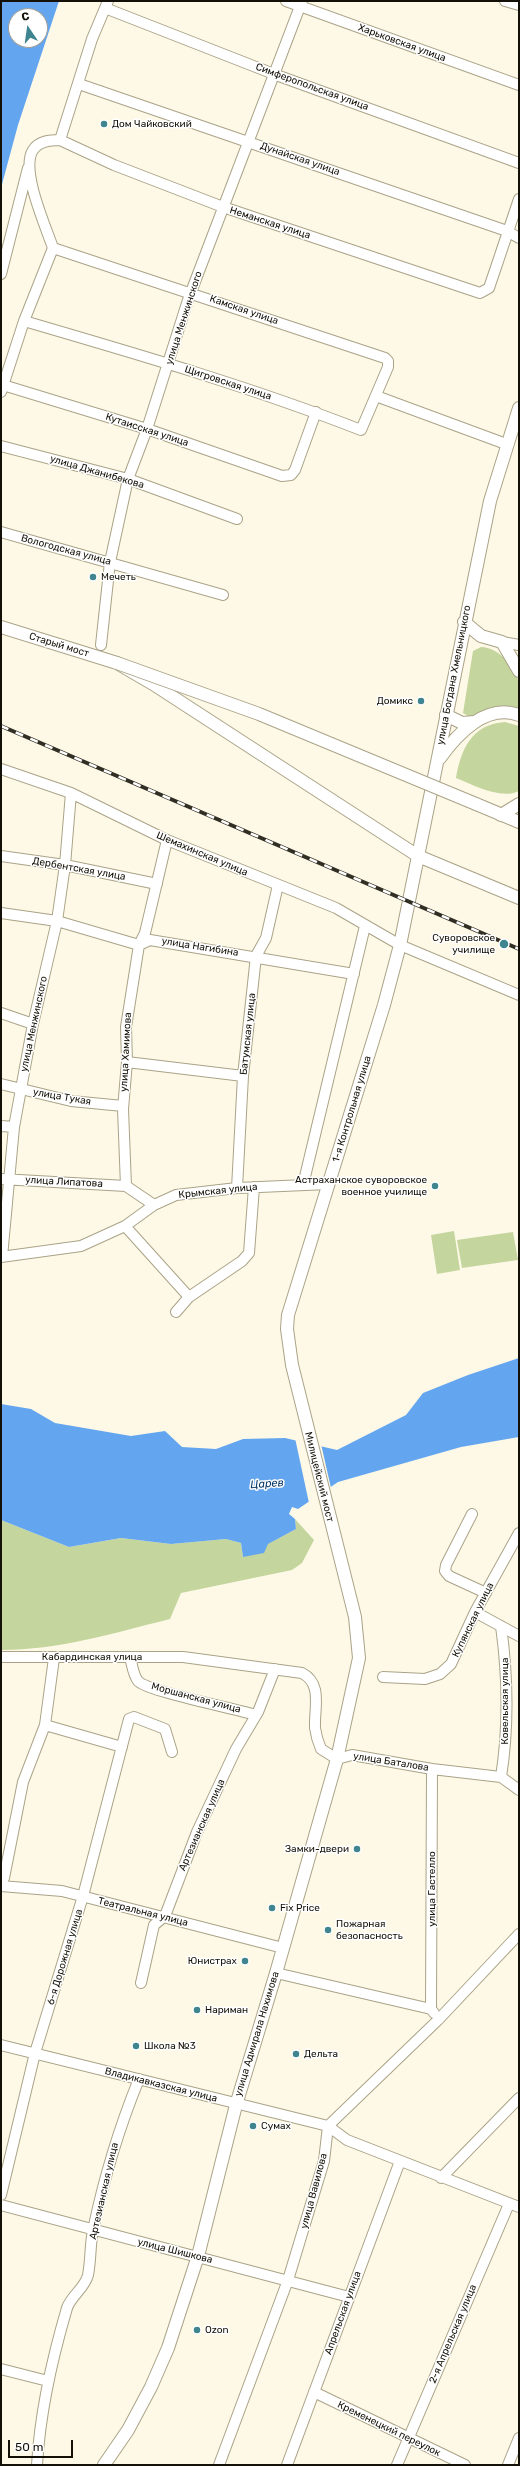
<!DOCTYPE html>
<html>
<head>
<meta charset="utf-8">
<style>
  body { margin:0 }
  #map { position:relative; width:520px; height:2466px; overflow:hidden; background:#fef9e7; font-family:Rubik,sans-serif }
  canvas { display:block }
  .frame { position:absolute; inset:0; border:2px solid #131007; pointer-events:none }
  .north { position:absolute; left:8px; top:8px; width:40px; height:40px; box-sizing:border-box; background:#fff; border:1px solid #a19f9c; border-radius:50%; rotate:347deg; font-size:11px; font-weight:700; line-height:16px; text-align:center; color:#131007 }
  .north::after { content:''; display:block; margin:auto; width:14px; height:18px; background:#3f858f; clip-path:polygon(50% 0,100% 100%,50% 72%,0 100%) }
  .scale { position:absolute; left:8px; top:2440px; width:65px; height:18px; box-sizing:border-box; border:2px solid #131007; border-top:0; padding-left:5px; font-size:12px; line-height:14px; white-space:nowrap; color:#131007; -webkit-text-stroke:3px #fff; paint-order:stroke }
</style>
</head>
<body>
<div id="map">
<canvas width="520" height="2466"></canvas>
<div class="frame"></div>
<div class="north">С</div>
<div class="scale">50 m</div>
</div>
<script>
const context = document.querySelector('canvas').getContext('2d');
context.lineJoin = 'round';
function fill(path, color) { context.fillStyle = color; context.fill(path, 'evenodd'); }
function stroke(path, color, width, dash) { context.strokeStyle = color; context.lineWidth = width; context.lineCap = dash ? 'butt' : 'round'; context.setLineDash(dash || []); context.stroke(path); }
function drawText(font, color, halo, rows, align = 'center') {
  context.font = font + ' Rubik,sans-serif'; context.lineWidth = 3; context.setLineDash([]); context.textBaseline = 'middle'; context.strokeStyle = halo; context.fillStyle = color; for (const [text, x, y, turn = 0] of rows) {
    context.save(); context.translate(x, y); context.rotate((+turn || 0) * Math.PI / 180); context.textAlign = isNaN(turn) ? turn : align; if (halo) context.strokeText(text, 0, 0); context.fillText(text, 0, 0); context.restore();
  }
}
const green = new Path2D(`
  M 481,647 C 499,647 515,667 519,683 C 520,691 519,701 519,709 C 500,701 487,712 470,717 L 463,713 L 473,651 Z
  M 505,722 L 519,726 L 519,791 C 500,800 474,785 456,778 C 461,749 472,724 505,722 Z
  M 454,1231 L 460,1270 L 437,1274 L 431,1235 Z
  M 513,1232 L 518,1260 L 462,1268 L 457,1240 Z
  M 295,1519 L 314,1540 L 302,1563 L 292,1570 L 181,1593 L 170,1619 C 114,1633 58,1650 1,1650 L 1,1520 L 69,1547 L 121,1538 L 171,1544 L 226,1539 L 241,1543 L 243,1557 L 296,1529 Z`);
const water = new Path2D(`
  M 1,1 L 59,1 L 18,125 L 1,188 ZM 16,16 L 40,16 L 40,40 L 16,40 Z
  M 519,1358 L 519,1437 L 461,1447 L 338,1482 L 298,1509 L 292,1507 L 289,1514 L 295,1519 L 296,1529 L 268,1544 L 264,1553 L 243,1557 L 241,1543 L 226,1539 L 171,1544 L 121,1538 L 69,1547 L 1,1520 L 1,1404 L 31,1409 L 55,1423 L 131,1436 L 165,1431 L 182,1447 L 216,1449 L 243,1439 L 285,1438 L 337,1450 L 406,1415 L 423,1393 L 468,1375 Z`);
const pier = new Path2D(`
  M 295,1438 L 321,1444 L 331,1488 L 309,1503 Z`);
const minor = new Path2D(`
  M 286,1 L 519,85
  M 505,1 L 519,5
  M 105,8 L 279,76 L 519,163
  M 79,84 L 507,231 L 519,238
  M 60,140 L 114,165 L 223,207 L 480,293 L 489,288 L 519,199
  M 1,274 L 28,168
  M 24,321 C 137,354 251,387 361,430 L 388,367 L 388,361 L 385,358 L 53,248
  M 3,385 L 147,429 L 282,476 L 291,475 L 295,470 L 316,412
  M 1,392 L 24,321 L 53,248 C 46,227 20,170 33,150 C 39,141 50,140 60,140 L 92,39 L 108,1
  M 376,396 L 506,444
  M 1,446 L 128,479 L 237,519
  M 1,532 L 223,595
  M 502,642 L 519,645
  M 101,645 L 110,562 L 128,479 L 147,429 L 188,300 L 302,1
  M 1,769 L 71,793 L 167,840 L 336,908 L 400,945 L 519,995
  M 1,856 L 65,865 L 157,884
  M 1,913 L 57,921 L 139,945 L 150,940 L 354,974
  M 1,1013 L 33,1024
  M 127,1062 L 243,1076
  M 1,1084 L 71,1101 L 123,1106
  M 1,1126 L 14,1127
  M 1,1179 L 126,1186
  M 303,1185 L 365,926
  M 237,1188 L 243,1076 L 256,956 L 266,938 L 278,885
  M 154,1205 L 126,1186 L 123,1109 L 127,1062 L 126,1027 L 139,945 L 145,933 L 167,840
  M 125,1226 L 189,1297
  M 1,1257 L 81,1246 L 125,1226 L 154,1205 L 176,1195 L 237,1188 L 328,1184
  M 2,1257 L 14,1127 L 33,1024 L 57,921 L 65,865 L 71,793
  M 176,1312 L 189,1297 L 242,1261 L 249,1253 L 254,1187
  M 472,1514 L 446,1565 L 445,1571 L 449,1576 L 486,1593
  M 475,1612 L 519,1636
  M 501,1626 C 508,1677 509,1726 501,1777
  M 1,1657 L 183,1657 L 302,1673 C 323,1684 314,1708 315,1728 C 316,1735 318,1742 321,1749 L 337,1759 L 352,1755 L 432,1769 L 501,1777 L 519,1790
  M 130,1657 C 132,1664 133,1675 138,1681 C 146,1691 237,1709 256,1715
  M 383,1677 L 425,1679 L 440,1674 L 451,1664 L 475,1612 L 519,1533
  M 45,1725 L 122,1747
  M 1,1880 L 4,1878 L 23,1782 L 45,1725 L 54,1658
  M 1,1886 L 62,1891 L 283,1948
  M 276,1973 L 431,2009 L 434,2013
  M 141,1983 L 154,1925 L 165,1916 L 197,1832 L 236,1749 L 258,1712 L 275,1669
  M 431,2009 L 432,1769
  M 1,2045 L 328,2126 L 347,2140 L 519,2207
  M 441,2178 L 519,2098
  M 1,2195 L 35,2053 L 83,1896 L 129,1719 L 134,1717 L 165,1729 L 172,1752
  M 1,2205 L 349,2297
  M 1,2369 L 48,2381
  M 314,2392 L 465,2465
  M 37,2465 C 40,2412 52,2359 67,2308 C 71,2296 85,2288 88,2275 C 91,2260 90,2244 93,2230 C 104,2178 119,2128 139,2079
  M 219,2465 L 288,2280 L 324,2161 L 328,2126 L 438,2020 L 519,1934
  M 287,2465 L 400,2161
  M 397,2465 L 509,2204
  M 508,2465 L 519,2438`);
const major = new Path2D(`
  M 464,622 L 481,636 L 502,642 L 519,671
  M 1,627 L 117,663 L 153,684 L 418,856 L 519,898
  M 446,715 L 462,723 L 475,722
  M 440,758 C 457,734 486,703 519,715
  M 476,804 L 519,822
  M 501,815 L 519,804
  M 104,2465 L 128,2430 L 151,2387 L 168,2348 L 198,2256 L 236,2105 L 276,1973 L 337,1759 L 359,1658 L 355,1617 L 292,1365 L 287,1329 L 288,1315 L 384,1005 L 400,945 L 490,501 L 519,408`);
const rail = new Path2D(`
  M 1,726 L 519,949`);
const majorBridge = new Path2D(`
  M 117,663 L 259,714 L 476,804`);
const markers = [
  [104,124,4,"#3f858f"],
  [93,577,4,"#3f858f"],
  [421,701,4,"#3f858f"],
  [504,944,5,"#3f858f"],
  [435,1186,4,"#3f858f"],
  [357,1849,4,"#3f858f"],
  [272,1908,4,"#3f858f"],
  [328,1930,4,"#3f858f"],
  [245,1961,4,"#3f858f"],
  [197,2010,4,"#3f858f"],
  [136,2046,4,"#3f858f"],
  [296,2054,4,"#3f858f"],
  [253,2126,4,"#3f858f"],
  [197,2330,4,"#3f858f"]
];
const streetNames = [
  ["Харьковская улица",402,43,20],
  ["Симферопольская улица",312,87,20],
  ["Дунайская улица",300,159,19],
  ["Неманская улица",270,223,18],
  ["Камская улица",244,310,19],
  ["улица Менжинского",184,318,-72],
  ["Щигровская улица",228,383,18],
  ["Кутаисская улица",147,430,18],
  ["улица Джанибекова",97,472,16],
  ["Вологодская улица",66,550,15],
  ["Старый мост",59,645,17],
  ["улица Богдана Хмельницкого",454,675,-79],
  ["Шемахинская улица",202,854,23],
  ["Дербентская улица",79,869,10],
  ["улица Нагибина",200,947,9],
  ["улица Менжинского",34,1024,-78],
  ["Батумская улица",248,1034,-84],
  ["улица Хамимова",126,1052,-87],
  ["улица Тукая",62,1097,10],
  ["1-я Контрольная улица",352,1109,-73],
  ["улица Липатова",64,1182,3],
  ["Крымская улица",218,1191,-6],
  ["Милицейский мост",319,1477,76],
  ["Купянская улица",473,1620,-64],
  ["Кабардинская улица",92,1657],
  ["Моршанская улица",196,1698,15],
  ["Ковельская улица",505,1701,-90],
  ["улица Баталова",391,1762,9],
  ["Артезианская улица",202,1825,-66],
  ["улица Гастелло",432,1889,-90],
  ["Театральная улица",143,1912,14],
  ["6-я Дорожная улица",65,1957,-73],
  ["улица Адмирала Нахимова",257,2034,-73],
  ["Владикавказская улица",161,2085,14],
  ["Артезианская улица",104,2191,-77],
  ["улица Вавилова",314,2191,-75],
  ["улица Шишкова",175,2251,14],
  ["Апрельская улица",343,2313,-70],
  ["2-я Апрельская улица",453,2334,-67],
  ["Кременецкий переулок",389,2429,26]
];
const poiNames = [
  ["Дом Чайковский",112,124],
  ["Мечеть",101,577],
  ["Домикс",413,701,"right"],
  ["Суворовское",495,938,"right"],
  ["училище",495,950,"right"],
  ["Астраханское суворовское",427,1180,"right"],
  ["военное училище",427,1192,"right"],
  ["Замки-двери",349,1849,"right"],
  ["Fix Price",280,1908],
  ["Пожарная",336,1924],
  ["безопасность",336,1936],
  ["Юнистрах",237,1961,"right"],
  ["Нариман",205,2010],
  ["Школа №3",144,2046],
  ["Дельта",304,2054],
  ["Сумах",261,2126],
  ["Ozon",205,2330]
];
const waterNames = [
  ["Царев",267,1484,-4]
];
fill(green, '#c4d59d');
fill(water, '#63a6ef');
fill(pier, '#fef9e7');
stroke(minor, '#aaa387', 12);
stroke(major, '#aaa387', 14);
stroke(minor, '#fff', 10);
stroke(major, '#fff', 12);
stroke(rail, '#312e24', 4);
stroke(rail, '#fff', 2.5, [8]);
stroke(majorBridge, '#aaa387', 14, []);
stroke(majorBridge, '#fff', 12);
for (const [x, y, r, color] of markers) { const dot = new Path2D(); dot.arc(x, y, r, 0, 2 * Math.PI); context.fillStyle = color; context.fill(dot); stroke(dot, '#fff', 1.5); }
drawText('10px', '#131007', '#fff', streetNames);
drawText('10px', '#131007', '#fff', poiNames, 'left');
drawText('italic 11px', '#043664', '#fff', waterNames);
</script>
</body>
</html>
